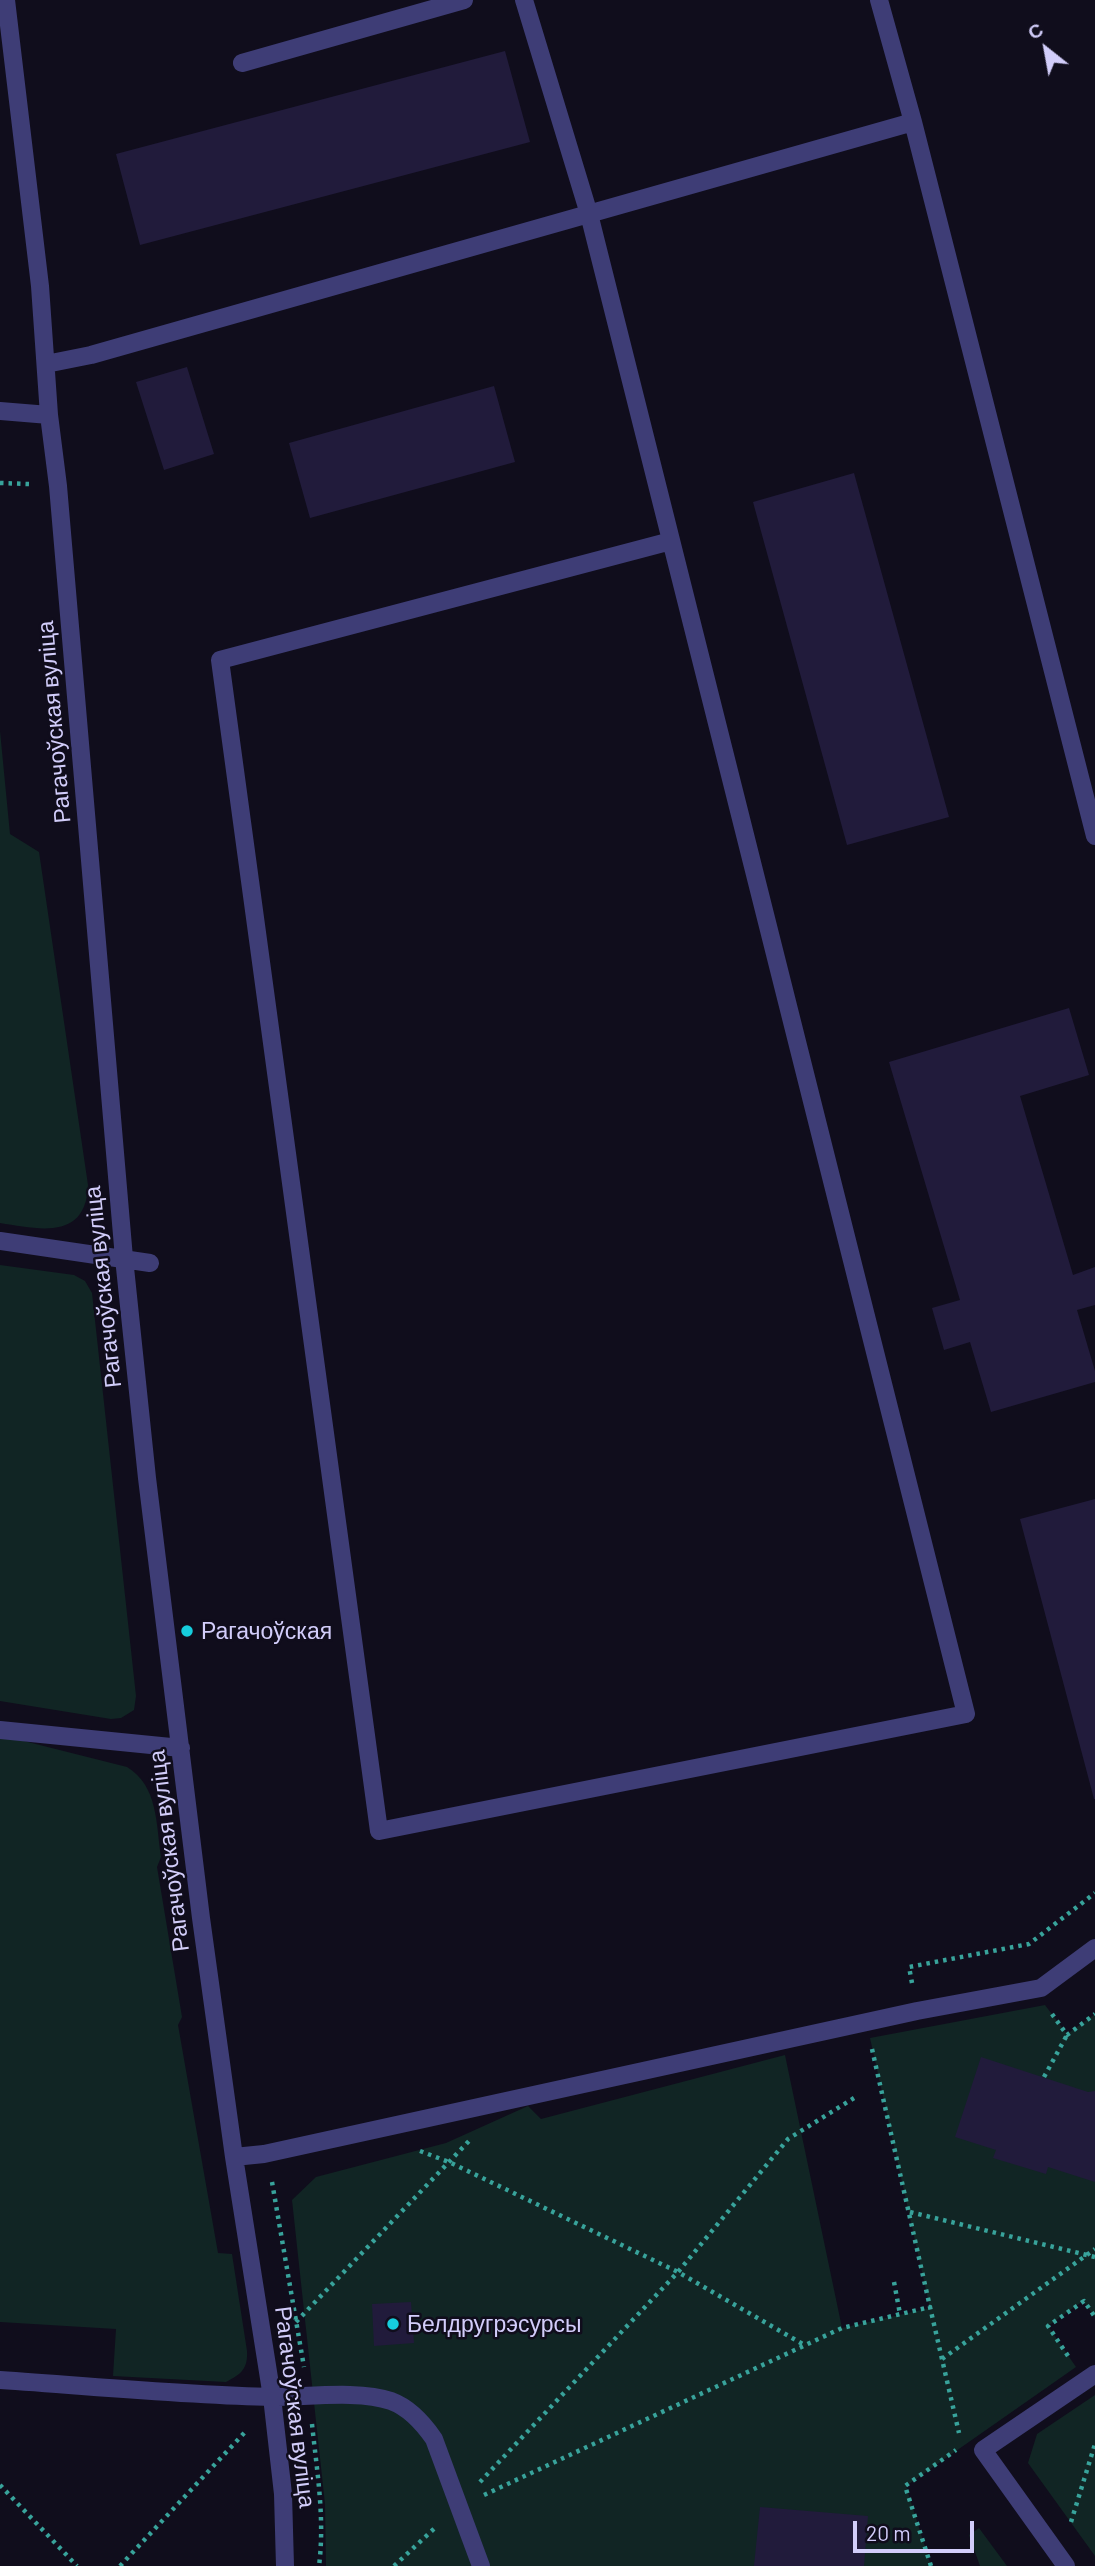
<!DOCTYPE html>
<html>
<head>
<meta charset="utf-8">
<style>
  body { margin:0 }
  #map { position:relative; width:1095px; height:2566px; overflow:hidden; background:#100d1c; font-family:Barlow,sans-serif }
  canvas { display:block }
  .north { position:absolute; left:1011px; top:14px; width:70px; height:70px; -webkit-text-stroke:5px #100d1c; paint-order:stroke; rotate:329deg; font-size:19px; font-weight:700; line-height:28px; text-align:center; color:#d2cdfa }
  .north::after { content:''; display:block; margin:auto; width:24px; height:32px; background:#d2cdfa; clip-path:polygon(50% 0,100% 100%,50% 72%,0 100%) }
  .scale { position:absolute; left:853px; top:2521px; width:121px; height:32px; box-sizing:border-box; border:4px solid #d2cdfa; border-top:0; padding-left:9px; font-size:21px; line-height:24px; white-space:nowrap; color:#d2cdfa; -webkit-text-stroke:5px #100d1c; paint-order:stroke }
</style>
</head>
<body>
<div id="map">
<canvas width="1095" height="2566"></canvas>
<div class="north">С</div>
<div class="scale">20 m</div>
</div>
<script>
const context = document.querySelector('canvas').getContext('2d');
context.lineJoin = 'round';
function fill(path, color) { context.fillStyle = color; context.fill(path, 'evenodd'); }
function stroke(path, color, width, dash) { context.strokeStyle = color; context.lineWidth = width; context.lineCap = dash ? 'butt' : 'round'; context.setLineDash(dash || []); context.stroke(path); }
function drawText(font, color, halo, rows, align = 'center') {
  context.font = font + ' Barlow,sans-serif'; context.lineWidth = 5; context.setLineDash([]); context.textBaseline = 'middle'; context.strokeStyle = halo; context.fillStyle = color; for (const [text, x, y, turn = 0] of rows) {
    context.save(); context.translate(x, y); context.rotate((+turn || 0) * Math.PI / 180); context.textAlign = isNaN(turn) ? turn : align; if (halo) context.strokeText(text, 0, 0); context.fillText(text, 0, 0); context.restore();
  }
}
const green = new Path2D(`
  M 0,731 L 10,834 L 39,852 L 88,1185 C 86,1241 39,1229 0,1223 Z
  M 0,1265 L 74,1275 L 85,1281 L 92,1293 L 136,1696 L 134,1710 L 121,1718 L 111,1719 L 0,1701 Z
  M 0,1735 L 127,1767 C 158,1786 156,1823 161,1857 L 157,1867 L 182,2017 L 178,2025 L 218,2253 L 232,2254 L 247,2351 C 248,2369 241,2374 226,2382 L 113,2376 L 116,2329 L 0,2322 Z
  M 1045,2005 L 1067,2034 L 1095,2014 L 1095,2317 L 1083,2301 L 1048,2326 L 1076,2367 L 906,2486 L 931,2566 L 326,2566 L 325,2504 L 292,2200 L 316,2177 L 446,2143 L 528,2106 L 541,2119 L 785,2055 L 842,2328 L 930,2308 L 870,2038 Z
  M 1095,2395 L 1095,2556 L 1028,2463 L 1037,2434 Z
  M 979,2528 L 1007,2566 L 980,2566 L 969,2535 Z`);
const building = new Path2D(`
  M 505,51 L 530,142 L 140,245 L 116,154 Z
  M 187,367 L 214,454 L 164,470 L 136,382 Z
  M 494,386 L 515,462 L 310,518 L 289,443 Z
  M 854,473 L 949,817 L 847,845 L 753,502 Z
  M 1069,1008 L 1089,1075 L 1020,1096 L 1073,1275 L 1095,1267 L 1095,1305 L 1077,1310 L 1095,1371 L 1095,1382 L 991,1412 L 970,1342 L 944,1350 L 932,1308 L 960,1300 L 889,1062 Z
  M 1095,1499 L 1095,1799 L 1094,1799 L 1020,1519 Z
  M 981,2057 L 1088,2092 L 1095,2091 L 1095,2182 L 1048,2167 L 1046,2174 L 993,2158 L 996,2150 L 955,2137 Z
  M 411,2302 L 414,2343 L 374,2346 L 372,2304 Z
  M 760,2507 L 868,2516 L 864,2566 L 754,2566 Z`);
const path = new Path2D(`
  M 0,483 L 29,484
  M 912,1983 L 909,1967 L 1029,1944 L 1095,1893
  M 1052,2014 L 1067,2035 L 1095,2014
  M 872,2049 L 930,2307
  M 1044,2077 L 1067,2035
  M 420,2151 L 449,2162 L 678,2272 L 806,2346
  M 272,2182 L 304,2367
  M 910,2212 L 1095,2257
  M 894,2282 L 900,2314
  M 296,2322 L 469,2141
  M 1068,2356 L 1048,2326 L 1084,2301 L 1095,2317
  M 942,2359 L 1095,2249
  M 312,2424 C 317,2472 325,2518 319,2566
  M 480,2482 L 678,2272 L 788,2139 L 854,2098
  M 0,2485 L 77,2566
  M 484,2495 L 842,2328 L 930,2307 L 959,2433
  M 1071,2522 L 1095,2444
  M 120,2566 L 246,2431
  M 394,2566 L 437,2526
  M 931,2566 L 905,2486 L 956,2450`);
const minor = new Path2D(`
  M 6,0 L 40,286 L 49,415 L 58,486 L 124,1258 L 147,1478 L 201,1918 L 234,2157 L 272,2397 L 283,2494 L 285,2566
  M 524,0 L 589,214 L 966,1714 L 379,1831 L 220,660 L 671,541
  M 879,0 L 913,122 L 1095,836
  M 242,63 L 464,0
  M 46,364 L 91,355 L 913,122
  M 0,411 L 49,415
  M 0,1241 L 150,1263
  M 0,1730 L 181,1748
  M 234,2157 L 264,2154 L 917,2011 L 1041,1988 L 1095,1948
  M 0,2380 C 91,2386 182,2395 273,2397 C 307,2397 360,2390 391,2401 C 410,2408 423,2423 434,2439 L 481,2566
  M 1066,2566 L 983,2450 L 1095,2374`);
const markers = [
  [187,1631,7,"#16cddd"],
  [393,2324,7,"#16cddd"]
];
const streetNames = [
  ["Рагачоўская вуліца",54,722,-95],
  ["Рагачоўская вуліца",103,1287,-96],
  ["Рагачоўская вуліца",169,1851,-97],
  ["Рагачоўская вуліца",295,2407,83]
];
const poiNames = [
  ["Рагачоўская",201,1631],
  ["Белдругрэсурсы",407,2324]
];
fill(green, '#112524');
fill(building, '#211b3b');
stroke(path, '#38a39b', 4.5, [3.5, 5]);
stroke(minor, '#3e3d76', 18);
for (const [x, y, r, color] of markers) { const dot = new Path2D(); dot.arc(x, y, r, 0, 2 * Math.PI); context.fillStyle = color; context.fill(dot); stroke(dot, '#100d1c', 2.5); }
drawText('23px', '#d2cdfa', '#100d1c', streetNames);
drawText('23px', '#d2cdfa', '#100d1c', poiNames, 'left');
</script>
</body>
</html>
